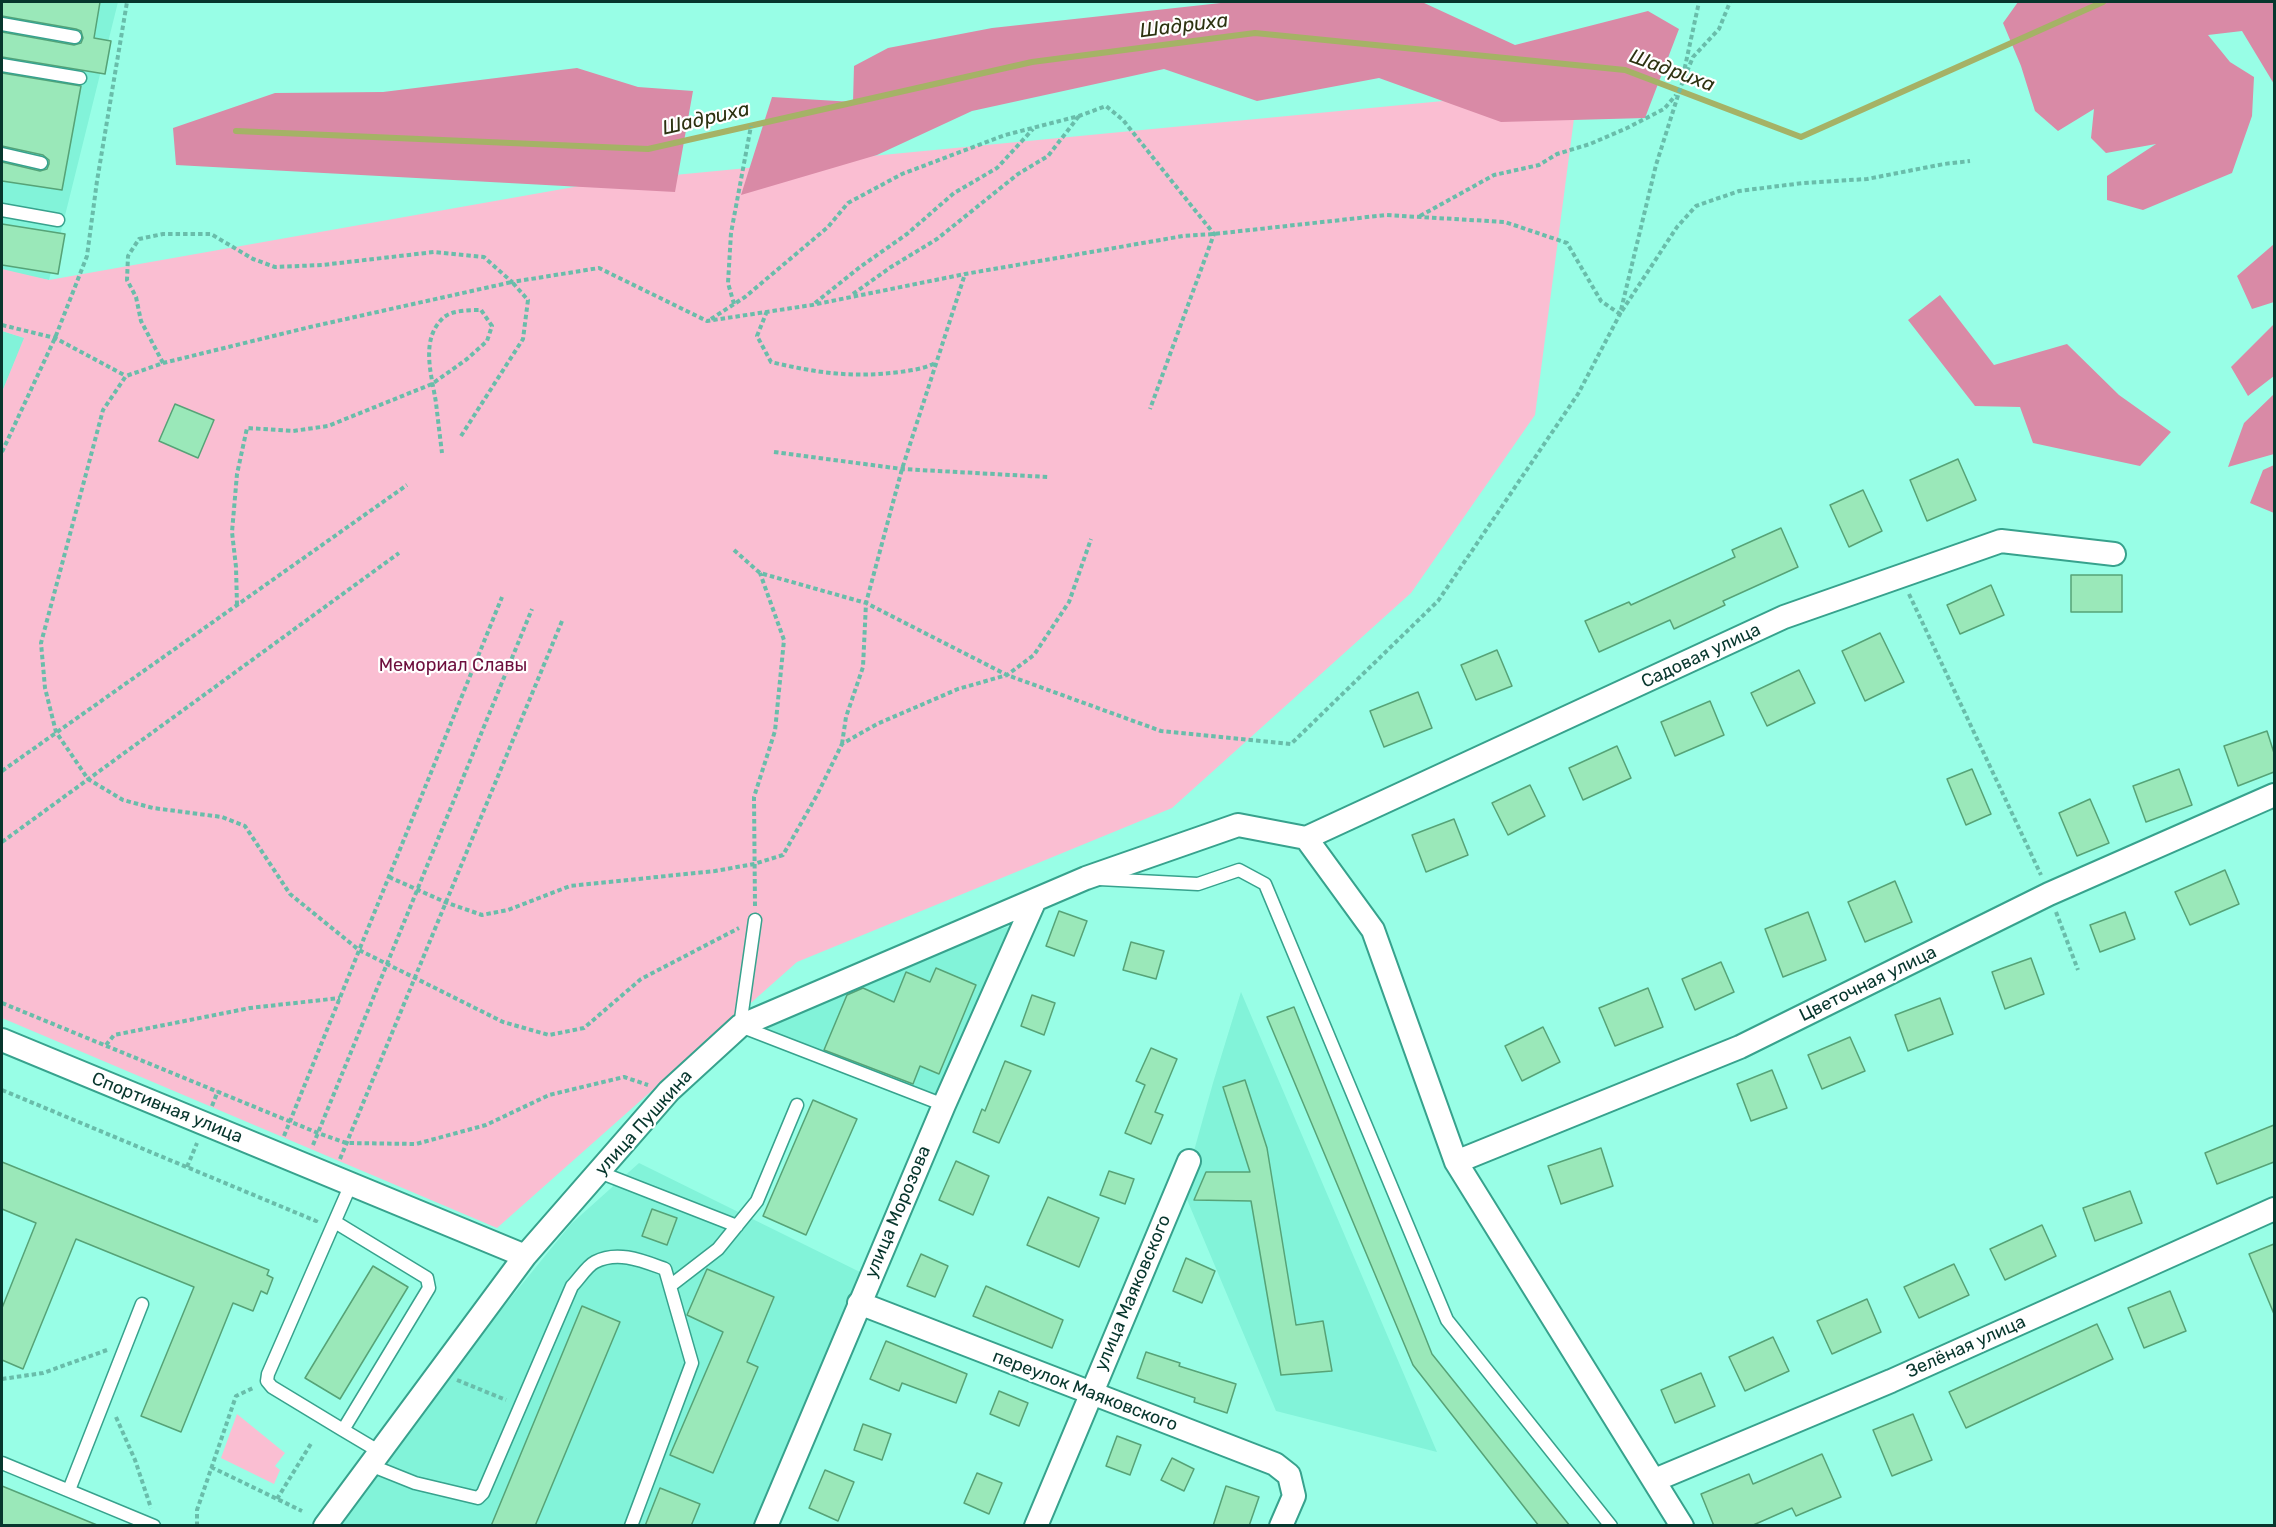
<!DOCTYPE html>
<html>
<head>
<meta charset="utf-8">
<style>
  body { margin:0 }
  #map { position:relative; width:2276px; height:1527px; overflow:hidden; background:#98fee6; font-family:Rubik,sans-serif }
  canvas { display:block }
  .frame { position:absolute; inset:0; border:3px solid #07362d; pointer-events:none }
</style>
</head>
<body>
<div id="map">
<canvas width="2276" height="1527"></canvas>
<div class="frame"></div>
</div>
<script>
const context = document.querySelector('canvas').getContext('2d');
context.lineJoin = 'round';
function fill(path, color) { context.fillStyle = color; context.fill(path, 'evenodd'); }
function stroke(path, color, width, dash) { context.strokeStyle = color; context.lineWidth = width; context.lineCap = dash ? 'butt' : 'round'; context.setLineDash(dash || []); context.stroke(path); }
function drawText(font, color, halo, rows, align = 'center') {
  context.font = font + ' Rubik,sans-serif'; context.lineWidth = 4.5; context.setLineDash([]); context.textBaseline = 'middle'; context.strokeStyle = halo; context.fillStyle = color; for (const [text, x, y, turn = 0] of rows) {
    context.save(); context.translate(x, y); context.rotate((+turn || 0) * Math.PI / 180); context.textAlign = isNaN(turn) ? turn : align; if (halo) context.strokeText(text, 0, 0); context.fillText(text, 0, 0); context.restore();
  }
}
const built = new Path2D(`
  M 2,2 L 118,2 L 49,280 L 2,271 Z
  M 2,331 L 25,338 L 2,392 Z
  M 1013,926 L 934,1104 L 752,1028 L 941,943 Z
  M 1241,992 L 1437,1452 L 1276,1411 L 1183,1190 L 1213,1083 Z
  M 639,1163 L 864,1274 L 766,1525 L 335,1526 L 474,1343 L 571,1224 Z`);
const green = new Path2D(`
  M 1578,88 L 1535,415 L 1411,593 L 1172,808 L 797,962 L 497,1228 L 2,1018 L 2,392 L 24,338 L 2,331 L 2,269 L 49,280 L 602,182 Z
  M 237,1414 L 285,1453 L 275,1466 L 280,1470 L 274,1484 L 221,1458 Z`);
const forest = new Path2D(`
  M 1230,2 L 1422,2 L 1515,45 L 1648,11 L 1679,29 L 1645,118 L 1501,122 L 1379,78 L 1257,101 L 1164,69 L 972,111 L 877,155 L 741,195 L 772,97 L 853,102 L 854,66 L 888,48 L 992,28 Z
  M 2018,2 L 2274,2 L 2274,84 L 2242,31 L 2208,35 L 2230,62 L 2254,77 L 2252,116 L 2232,173 L 2143,210 L 2107,200 L 2107,176 L 2156,144 L 2106,153 L 2091,138 L 2094,109 L 2058,131 L 2035,111 L 2021,66 L 2003,23 Z
  M 577,68 L 638,87 L 693,91 L 675,192 L 176,165 L 173,128 L 275,93 L 383,92 Z
  M 2274,244 L 2274,302 L 2252,309 L 2237,276 Z
  M 1940,295 L 1994,365 L 2067,344 L 2119,395 L 2171,432 L 2140,466 L 2033,443 L 2020,407 L 1975,406 L 1908,320 Z
  M 2274,324 L 2274,376 L 2248,396 L 2231,367 Z
  M 2274,394 L 2274,454 L 2228,467 L 2244,423 Z
  M 2274,465 L 2274,513 L 2250,503 L 2263,470 Z`);
const stream = new Path2D(`
  M 236,131 L 648,149 L 1032,62 L 1255,33 L 1625,70 L 1801,137 L 2103,2`);
const building = new Path2D(`
  M 2,2 L 100,2 L 94,38 L 111,41 L 105,74 L 2,57 L 2,32 L 74,45 L 81,43 L 83,38 L 81,31 L 76,29 L 2,16 Z
  M 2,73 L 81,86 L 62,190 L 2,181 L 2,162 L 40,171 L 47,169 L 49,164 L 49,160 L 43,155 L 2,146 Z
  M 2,224 L 65,234 L 58,274 L 2,265 Z
  M 175,404 L 214,420 L 198,458 L 159,441 Z
  M 1958,459 L 1976,500 L 1927,521 L 1910,480 Z
  M 1863,490 L 1882,531 L 1849,547 L 1830,505 Z
  M 1781,528 L 1798,567 L 1723,601 L 1725,605 L 1674,629 L 1670,620 L 1599,652 L 1585,621 L 1629,602 L 1631,605 L 1735,557 L 1732,550 Z
  M 2071,575 L 2122,575 L 2122,612 L 2071,612 Z
  M 1991,585 L 2004,615 L 1960,634 L 1947,605 Z
  M 1880,633 L 1904,682 L 1865,701 L 1842,651 Z
  M 1497,650 L 1512,686 L 1476,700 L 1461,665 Z
  M 1799,670 L 1815,703 L 1767,726 L 1751,693 Z
  M 1418,692 L 1432,728 L 1384,747 L 1370,711 Z
  M 1710,701 L 1724,735 L 1675,756 L 1661,722 Z
  M 2267,731 L 2274,753 L 2274,772 L 2238,786 L 2224,746 Z
  M 1617,746 L 1631,778 L 1583,800 L 1569,768 Z
  M 1972,769 L 1991,814 L 1966,825 L 1947,779 Z
  M 2179,769 L 2192,805 L 2146,822 L 2133,786 Z
  M 1530,785 L 1545,816 L 1508,835 L 1492,803 Z
  M 2090,799 L 2109,843 L 2077,856 L 2059,813 Z
  M 1454,819 L 1468,855 L 1426,872 L 1412,835 Z
  M 2225,870 L 2239,904 L 2190,925 L 2175,892 Z
  M 1895,881 L 1912,922 L 1865,942 L 1848,902 Z
  M 1059,911 L 1087,921 L 1074,956 L 1046,946 Z
  M 1808,912 L 1826,960 L 1783,977 L 1765,929 Z
  M 2125,912 L 2135,939 L 2100,952 L 2090,925 Z
  M 1131,942 L 1164,951 L 1156,979 L 1123,970 Z
  M 2031,958 L 2044,994 L 2005,1009 L 1992,972 Z
  M 1721,962 L 1734,992 L 1695,1010 L 1682,979 Z
  M 936,968 L 976,985 L 939,1074 L 920,1066 L 913,1084 L 824,1050 L 847,995 L 863,988 L 894,1002 L 906,972 L 930,982 Z
  M 1648,988 L 1663,1027 L 1615,1046 L 1599,1008 Z
  M 1032,995 L 1055,1003 L 1044,1035 L 1021,1026 Z
  M 1940,998 L 1953,1034 L 1908,1051 L 1895,1015 Z
  M 1294,1007 L 1432,1354 L 1570,1526 L 1539,1526 L 1413,1365 L 1267,1017 Z
  M 1543,1027 L 1560,1062 L 1522,1081 L 1505,1046 Z
  M 1850,1037 L 1865,1071 L 1822,1089 L 1808,1055 Z
  M 1151,1048 L 1177,1059 L 1155,1112 L 1163,1115 L 1151,1144 L 1125,1133 L 1145,1085 L 1136,1081 Z
  M 1005,1061 L 1031,1071 L 999,1143 L 973,1132 L 982,1109 L 985,1111 Z
  M 1772,1070 L 1787,1108 L 1751,1121 L 1737,1084 Z
  M 1245,1080 L 1267,1148 L 1296,1325 L 1323,1321 L 1332,1371 L 1281,1375 L 1251,1201 L 1194,1200 L 1206,1172 L 1250,1172 L 1223,1087 Z
  M 813,1100 L 857,1119 L 806,1235 L 763,1216 Z
  M 2274,1125 L 2274,1162 L 2217,1184 L 2205,1153 Z
  M 1601,1148 L 1613,1186 L 1561,1204 L 1548,1166 Z
  M 956,1161 L 989,1176 L 973,1215 L 939,1200 Z
  M 2,1162 L 269,1270 L 267,1275 L 273,1278 L 267,1294 L 261,1291 L 253,1311 L 233,1303 L 181,1432 L 141,1416 L 194,1287 L 76,1239 L 23,1369 L 2,1360 L 2,1308 L 36,1223 L 2,1209 Z
  M 1109,1171 L 1134,1179 L 1125,1204 L 1100,1195 Z
  M 2130,1191 L 2142,1223 L 2095,1241 L 2083,1208 Z
  M 1048,1197 L 1099,1218 L 1079,1267 L 1027,1245 Z
  M 652,1209 L 677,1218 L 667,1245 L 642,1236 Z
  M 2042,1225 L 2056,1256 L 2005,1280 L 1990,1249 Z
  M 2274,1244 L 2274,1314 L 2249,1254 Z
  M 921,1254 L 948,1266 L 935,1297 L 907,1286 Z
  M 1186,1258 L 1215,1271 L 1202,1303 L 1173,1291 Z
  M 1954,1264 L 1969,1295 L 1919,1318 L 1904,1287 Z
  M 373,1266 L 408,1287 L 340,1399 L 305,1378 Z
  M 707,1269 L 774,1297 L 747,1362 L 758,1367 L 713,1473 L 670,1455 L 723,1332 L 687,1315 Z
  M 986,1286 L 1063,1320 L 1052,1348 L 973,1316 Z
  M 2170,1291 L 2186,1331 L 2144,1348 L 2128,1308 Z
  M 1867,1299 L 1881,1332 L 1832,1354 L 1817,1321 Z
  M 582,1306 L 620,1322 L 535,1526 L 491,1526 Z
  M 2097,1324 L 2113,1359 L 1966,1428 L 1949,1392 Z
  M 1773,1337 L 1789,1371 L 1745,1391 L 1729,1357 Z
  M 886,1341 L 967,1374 L 956,1403 L 902,1383 L 899,1391 L 870,1379 Z
  M 1146,1352 L 1180,1363 L 1179,1366 L 1236,1384 L 1227,1413 L 1194,1402 L 1195,1398 L 1137,1378 Z
  M 1701,1373 L 1715,1406 L 1675,1423 L 1661,1390 Z
  M 999,1391 L 1028,1403 L 1019,1426 L 990,1414 Z
  M 1913,1414 L 1932,1460 L 1892,1476 L 1873,1430 Z
  M 863,1424 L 891,1434 L 882,1460 L 854,1450 Z
  M 1117,1436 L 1141,1445 L 1130,1475 L 1106,1466 Z
  M 1822,1454 L 1841,1497 L 1796,1516 L 1792,1508 L 1751,1526 L 1714,1526 L 1701,1494 L 1749,1474 L 1753,1484 Z
  M 1172,1458 L 1194,1469 L 1184,1491 L 1161,1480 Z
  M 825,1470 L 854,1482 L 838,1521 L 809,1508 Z
  M 977,1473 L 1002,1483 L 989,1514 L 964,1503 Z
  M 2,1486 L 97,1525 L 97,1526 L 2,1526 Z
  M 1226,1486 L 1259,1497 L 1249,1526 L 1213,1526 Z
  M 660,1488 L 700,1504 L 691,1526 L 645,1526 Z`);
const path = new Path2D(`
  M 1683,76 L 1699,2
  M 1420,216 L 1494,175 L 1539,165 L 1557,154 L 1590,144 L 1627,128 L 1664,109 L 1676,95
  M 853,294 L 891,267 L 937,239 L 1018,174 L 1048,156 L 1079,116
  M 815,303 L 860,267 L 907,234 L 954,193 L 997,168 L 1033,129
  M 734,304 L 728,283 L 731,233 L 751,126
  M 767,311 L 757,336 L 771,362 C 817,373 853,378 900,372 C 912,370 924,369 935,363
  M 711,319 L 745,297 L 828,227 L 848,203 L 902,174 L 1005,135 L 1079,116 L 1106,106 L 1123,120 L 1214,234 L 1150,409
  M 2,325 L 55,338 L 126,376
  M 163,363 L 141,321 L 136,297 L 127,280 L 128,256 L 139,239 L 163,234 L 211,234 L 253,259 L 275,267 L 322,265 L 434,252 L 484,257 L 512,282 L 599,268 L 707,321 L 812,305 L 965,274 L 1183,236 L 1214,234 L 1386,215 L 1505,222 L 1567,243 L 1601,301 L 1620,314 L 1677,227 L 1696,206 L 1739,191 L 1803,183 L 1867,179 L 1944,164 L 1970,161
  M 461,436 L 523,339 L 528,300 L 512,282 L 310,327 L 163,363 L 126,376 L 103,410 L 41,643 L 45,688 L 56,732 L 88,779 L 123,800 L 153,808 L 222,817 L 245,826 L 290,894 L 359,950 L 503,1022 L 549,1035 L 584,1028 L 641,979 L 739,928
  M 2,452 L 55,338 L 87,256 L 97,181 L 127,2
  M 774,452 L 902,469 L 1048,477
  M 734,550 L 760,573 L 866,603 L 1007,675 L 1161,731 L 1291,744 L 1438,601 L 1578,394 L 1620,314 L 1656,165 L 1681,86 L 1693,57 L 1719,29 L 1730,2
  M 1909,594 L 2041,875
  M 237,605 L 236,567 L 232,532 L 237,474 L 247,428 L 293,431 L 328,426 L 432,384 L 467,359 L 487,341 L 492,326 L 481,310 C 470,310 450,310 442,319 C 420,341 432,376 436,403 C 438,420 440,437 442,453
  M 842,744 L 846,717 L 863,667 L 866,603 L 902,469 L 965,274
  M 2,771 L 407,485
  M 2,842 L 399,553
  M 389,877 L 445,902 L 482,915 L 508,910 L 570,886 L 715,871 L 754,864 L 783,855 L 817,795 L 842,744 L 877,724 L 958,689 L 1007,675 L 1034,655 L 1069,602 L 1091,539
  M 755,906 L 754,797 L 775,731 L 784,640 L 760,573
  M 2056,912 L 2078,970
  M 2,1003 L 318,1133 L 346,1143 L 416,1144 L 486,1125 L 549,1095 L 624,1077 L 648,1085
  M 106,1045 L 114,1035 L 250,1008 L 340,998
  M 2,1090 L 316,1221 L 317,1219
  M 212,1106 L 218,1091
  M 284,1136 L 502,597
  M 313,1145 L 532,609
  M 340,1159 L 562,621
  M 187,1167 L 197,1143
  M 2,1379 L 43,1373 L 107,1350
  M 457,1380 L 506,1400
  M 116,1417 L 135,1460 L 151,1508
  M 211,1467 L 302,1511
  M 277,1499 L 312,1442
  M 197,1526 L 197,1510 L 236,1396 L 253,1388`);
const lane = new Path2D(`
  M 2,24 L 75,37
  M 2,65 L 80,78
  M 2,154 L 41,163
  M 2,210 L 58,220
  M 1099,879 L 1198,884 L 1239,870 L 1265,884 L 1447,1320 L 1611,1526
  M 755,920 L 740,1026 L 944,1105
  M 599,1172 L 737,1226
  M 335,1222 L 427,1278 L 429,1288 L 343,1430 L 380,1452
  M 670,1286 L 718,1249 L 757,1201 L 797,1105
  M 343,1430 L 272,1387 L 267,1381 L 268,1374 L 351,1184
  M 2,1463 L 154,1526
  M 370,1465 L 415,1483 L 478,1498 L 483,1493 L 572,1286 C 579,1279 587,1266 595,1262 C 618,1250 643,1261 665,1269 L 692,1363 L 631,1526
  M 69,1490 L 142,1304`);
const street = new Path2D(`
  M 1306,838 L 1784,617 L 2001,541 L 2114,554
  M 2,1040 L 525,1256
  M 1456,1162 L 1740,1047 L 2049,894 L 2274,795
  M 859,1303 L 1275,1464 L 1289,1475 L 1294,1496 L 1281,1526
  M 1655,1480 L 1891,1381 L 2274,1209
  M 325,1526 L 525,1256 L 669,1091 L 740,1026 L 1086,878 L 1238,825 L 1306,838 L 1373,930 L 1456,1162 L 1682,1526
  M 766,1526 L 944,1105 L 1035,900
  M 1036,1526 L 1189,1161`);
const streetNames = [
  ["Садовая улица",1701,656,-25],
  ["Цветочная улица",1868,984,-26],
  ["Спортивная улица",167,1108,22],
  ["улица Пушкина",644,1123,-48],
  ["улица Морозова",898,1212,-67],
  ["улица Маяковского",1133,1293,-67],
  ["Зелёная улица",1966,1347,-24],
  ["переулок Маяковского",1085,1391,21]
];
const parkNames = [
  ["Мемориал Славы",453,666]
];
const waterNames = [
  ["Шадриха",1184,26,-7],
  ["Шадриха",1672,71,20],
  ["Шадриха",706,119,-13]
];
fill(built, '#82f3d9');
fill(green, '#fabed2');
fill(forest, '#d98aa6');
stroke(stream, '#a5b266', 6);
fill(building, '#9ae8b9');
stroke(building, '#56a377', 1.5);
stroke(lane, '#37a28d', 15);
stroke(street, '#37a28d', 26);
stroke(path, '#69bdaa', 4, [4.5, 3]);
stroke(lane, '#fff', 12);
stroke(street, '#fff', 22);
drawText('18px', '#07362d', '#fff', streetNames);
drawText('18px', '#6d0f3d', '#fff', parkNames);
drawText('italic 20px', '#2d3211', '#fff', waterNames);
</script>
</body>
</html>
